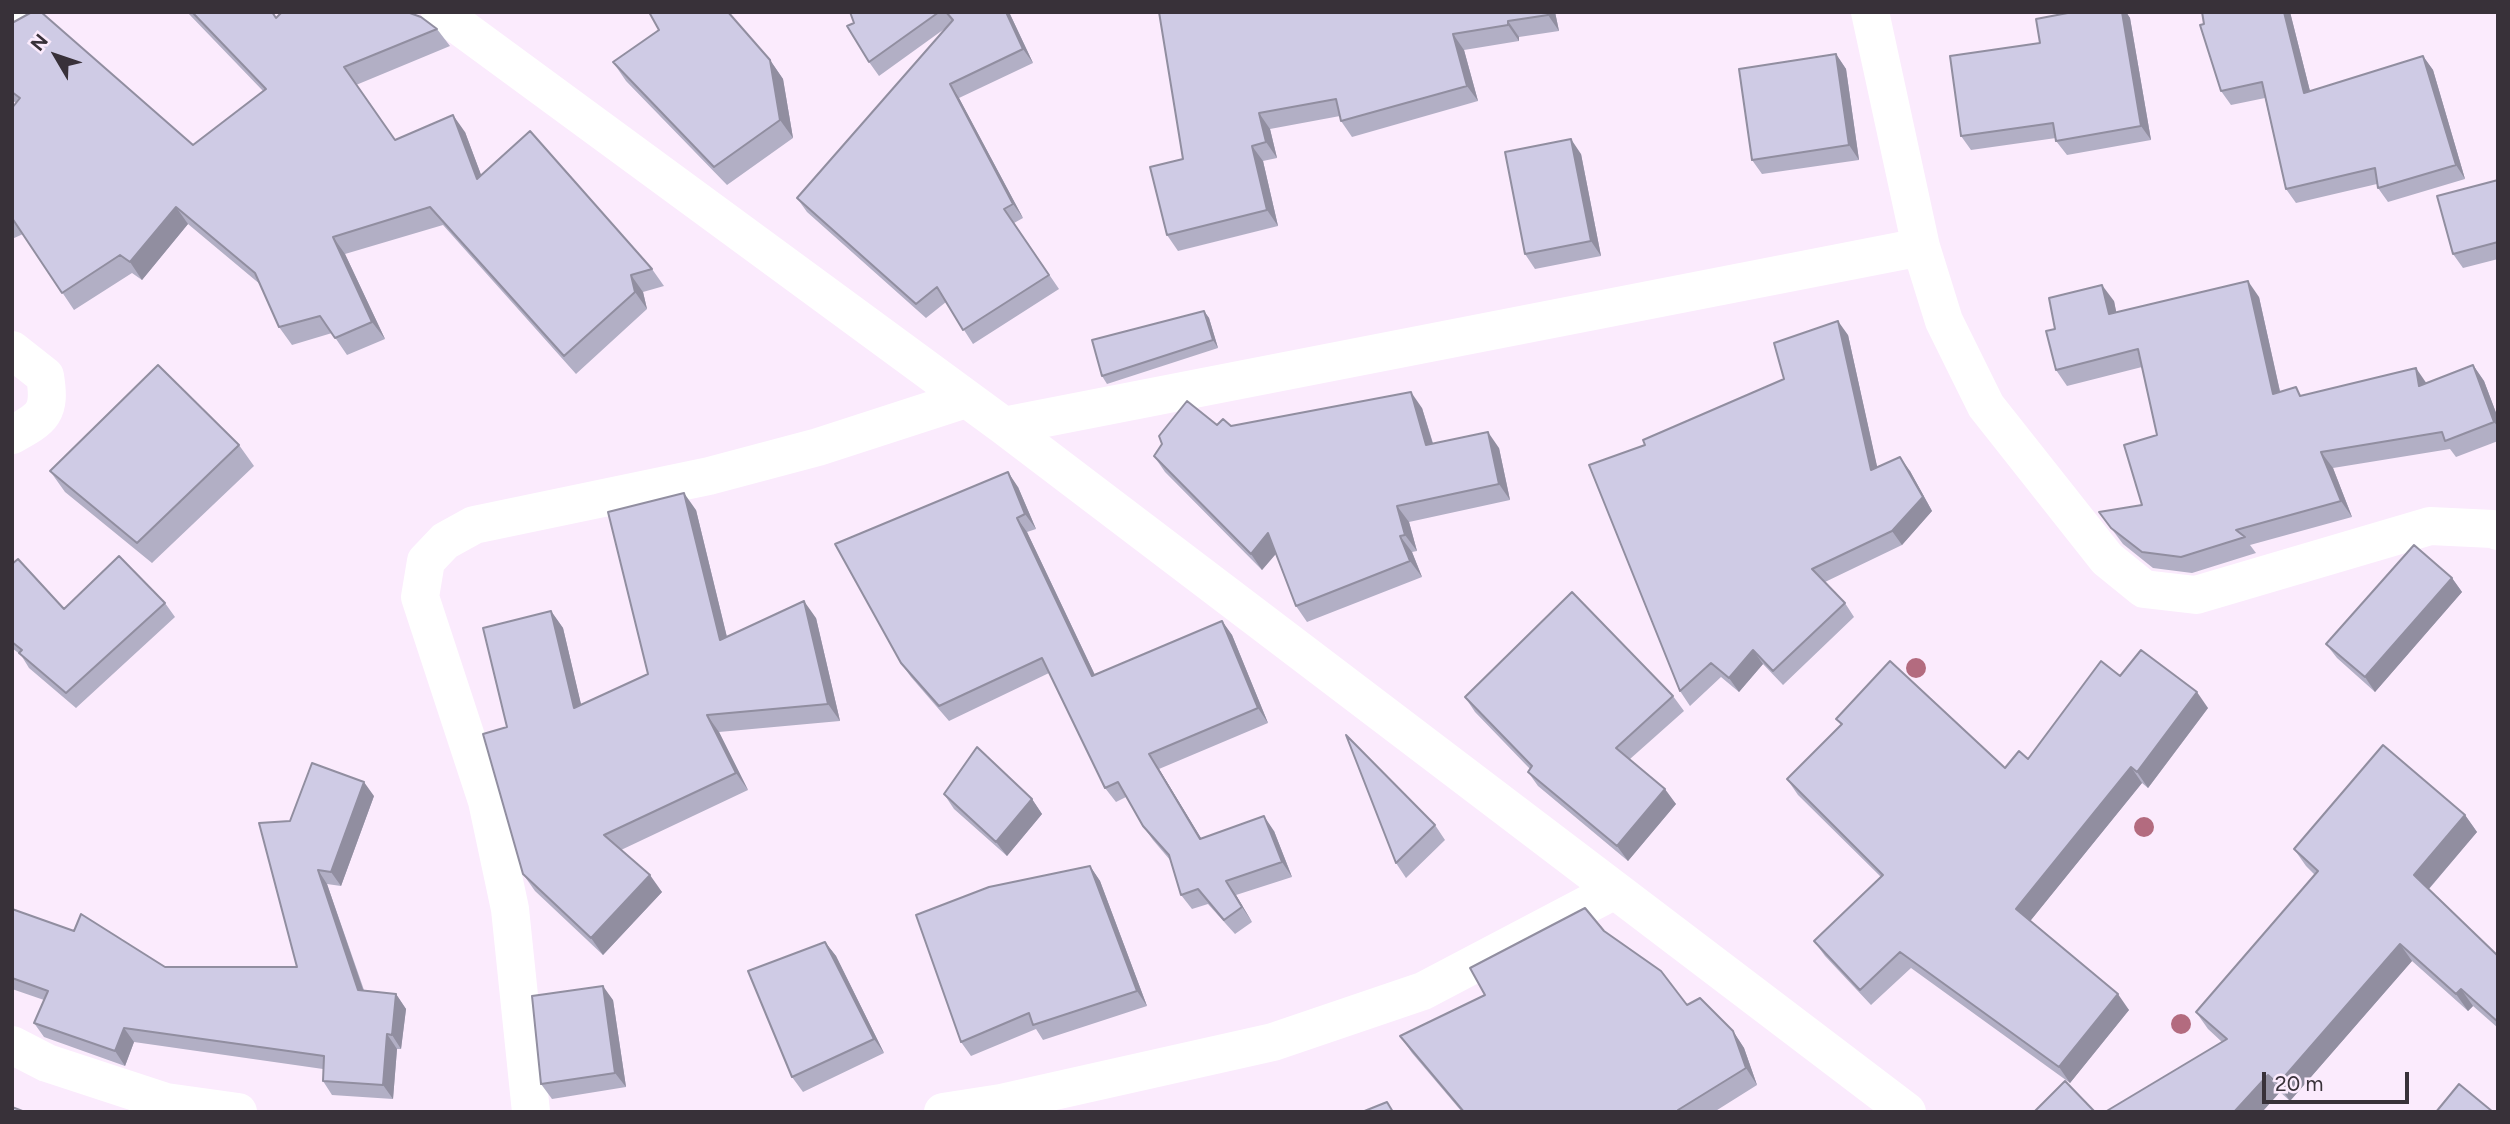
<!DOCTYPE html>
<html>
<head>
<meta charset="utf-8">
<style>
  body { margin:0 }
  #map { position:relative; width:2510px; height:1124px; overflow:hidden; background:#fbebfd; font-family:Figtree,sans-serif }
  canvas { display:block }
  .frame { position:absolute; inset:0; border:14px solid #383139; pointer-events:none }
  .north { position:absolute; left:21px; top:21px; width:70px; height:70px; -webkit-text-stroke:5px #fbebfd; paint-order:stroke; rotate:309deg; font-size:19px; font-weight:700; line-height:28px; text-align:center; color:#383139 }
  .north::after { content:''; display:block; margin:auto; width:24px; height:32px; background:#383139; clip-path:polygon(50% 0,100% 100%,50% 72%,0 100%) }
  .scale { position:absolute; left:2262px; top:1072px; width:147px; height:32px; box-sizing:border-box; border:4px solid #383139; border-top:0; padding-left:9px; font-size:21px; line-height:24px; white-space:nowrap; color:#383139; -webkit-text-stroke:5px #fbebfd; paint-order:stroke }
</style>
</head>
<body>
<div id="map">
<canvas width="2510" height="1124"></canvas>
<div class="frame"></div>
<div class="north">N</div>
<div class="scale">20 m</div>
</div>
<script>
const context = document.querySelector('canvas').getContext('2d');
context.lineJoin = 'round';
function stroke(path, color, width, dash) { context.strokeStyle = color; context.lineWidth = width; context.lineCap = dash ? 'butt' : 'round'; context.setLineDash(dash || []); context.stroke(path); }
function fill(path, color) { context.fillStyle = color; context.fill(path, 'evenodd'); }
const minor = new Path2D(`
  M 440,12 L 1004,426 L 1907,1112
  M 1870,12 L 1921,247 L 1944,321 L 1986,406 L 2107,559 L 2144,589 L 2196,595 L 2430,526 L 2493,529 L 2498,531
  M 12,15 L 17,12
  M 12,350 L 45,376 C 51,413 43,418 12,435
  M 1004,426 L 1921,247
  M 12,1045 L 47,1063 L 166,1102 L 238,1112
  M 531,1112 L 510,909 L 487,801 L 420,597 L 426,561 L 445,541 L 474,525 L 709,476 L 818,447 L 966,399
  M 943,1112 L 1001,1103 L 1273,1042 L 1423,991 L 1615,890`);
const trees = [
  [1916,668],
  [2144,827],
  [2181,1024]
];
const wall = new Path2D(`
  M 187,12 L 273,12 L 276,17 L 437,29 L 450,46 L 356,85 L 395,140 L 465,132 L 481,175 L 652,269 L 664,286 L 643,292 L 647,309 L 576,374 L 443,225 L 345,254 L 385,339 L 347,355 L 332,333 L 292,345 L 279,327 L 261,285 L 188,224 L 142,280 L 132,273 L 74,310 L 23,234 L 12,239 L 12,108 L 16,103 L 12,100 L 12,23 L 193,145 L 263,91 Z
  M 850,12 L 1009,12 L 1033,63 L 959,98 L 1023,218 L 1014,223 L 1059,289 L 973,344 L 946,302 L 926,318 L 807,212 L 797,198 L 947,27 L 879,76 L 869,62 Z
  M 1159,12 L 1555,12 L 1559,31 L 1519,37 L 1519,41 L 1464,50 L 1478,101 L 1352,137 L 1341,121 L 1340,116 L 1270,129 L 1277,158 L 1263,161 L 1278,226 L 1178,251 L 1167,235 L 1183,159 Z
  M 2073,12 L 2126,12 L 2130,18 L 2151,140 L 2067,155 L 2056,141 L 2056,138 L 1971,150 L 1961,136 L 2040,43 Z
  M 2290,12 L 2310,91 L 2423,56 L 2433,70 L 2465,179 L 2388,202 L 2378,188 L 2377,184 L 2296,203 L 2286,189 L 2265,98 L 2231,105 L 2221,91 Z
  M 659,30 L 770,60 L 783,79 L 793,138 L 727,185 L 626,81 L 613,62 Z
  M 1836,54 L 1846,69 L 1859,160 L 1762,174 L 1752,160 Z
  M 1581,154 L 1601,256 L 1535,269 L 1525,254 Z
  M 2498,180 L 2498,259 L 2463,268 L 2453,254 Z
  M 2259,297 L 2280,391 L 2302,396 L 2427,383 L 2473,365 L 2484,381 L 2498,418 L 2498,441 L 2456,457 L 2450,449 L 2333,468 L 2352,517 L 2250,545 L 2256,553 L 2192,573 L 2153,568 L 2123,544 L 2099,512 L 2142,505 L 2157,435 L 2142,367 L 2067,386 L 2056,370 L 2055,329 L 2114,301 L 2116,312 Z
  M 1204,311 L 1209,318 L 1218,348 L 1107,384 L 1102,376 Z
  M 1848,335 L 1877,467 L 1910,471 L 1932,511 L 1902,545 L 1825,582 L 1845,603 L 1854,617 L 1783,685 L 1763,664 L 1739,692 L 1721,677 L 1690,706 L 1680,691 L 1784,379 Z
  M 1422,408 L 1433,443 L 1499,448 L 1510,500 L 1409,522 L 1417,551 L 1412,552 L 1422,577 L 1307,622 L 1296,606 L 1276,554 L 1262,570 L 1165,472 L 1154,456 L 1217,425 L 1231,426 Z
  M 239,445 L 254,466 L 152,563 L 65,492 L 50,471 Z
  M 1018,487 L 1036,529 L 1027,532 L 1095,675 L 1222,621 L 1232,635 L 1268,723 L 1159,769 L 1201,838 L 1274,831 L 1292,877 L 1236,895 L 1252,922 L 1235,934 L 1208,904 L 1192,909 L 1181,895 L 1170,860 L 1153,840 L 1143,826 L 1126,797 L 1116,802 L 1105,788 L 1049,673 L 949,721 L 911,677 L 901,663 Z
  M 696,510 L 727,637 L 816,618 L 840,721 L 719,732 L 748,790 L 621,850 L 662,892 L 603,955 L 535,891 L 523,874 L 507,727 L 551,611 L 563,628 L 581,705 L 648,674 Z
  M 12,564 L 64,609 L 165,603 L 175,617 L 76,708 L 29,668 L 21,655 L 12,648 Z
  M 2452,578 L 2462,592 L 2375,692 L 2337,658 L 2326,644 Z
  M 2120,676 L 2208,708 L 2148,788 L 2142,783 L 2030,921 L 2129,1010 L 2070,1083 L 1911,968 L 1871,1005 L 1825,956 L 1814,941 L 1881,877 L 1798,795 L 1787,779 L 1841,725 L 1836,719 L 2005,768 L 2028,759 Z
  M 1673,696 L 1684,711 L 1630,759 L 1676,804 L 1628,861 L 1538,786 L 1528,772 L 1530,769 L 1475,712 L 1465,697 Z
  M 944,794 L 1032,799 L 1042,814 L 1007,856 L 954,809 Z
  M 374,796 L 341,886 L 327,884 L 364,990 L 396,994 L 406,1009 L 401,1049 L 397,1049 L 393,1099 L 332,1095 L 323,1081 L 323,1069 L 134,1042 L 125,1066 L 44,1037 L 34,1023 L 44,1000 L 12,989 L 12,909 L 165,967 L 297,967 L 290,821 Z
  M 2465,815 L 2477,832 L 2429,889 L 2498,956 L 2498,1028 L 2473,1006 L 2468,1011 L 2412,961 L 2290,1101 L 2280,1092 L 2262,1112 L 2105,1112 L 2222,1042 L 2208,1029 L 2196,1012 L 2315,875 L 2306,866 L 2294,849 Z
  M 1435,825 L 1445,840 L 1406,878 L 1396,863 Z
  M 1090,866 L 1100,881 L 1147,1006 L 1043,1040 L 1036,1029 L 971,1056 L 961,1042 Z
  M 1604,931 L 1687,1005 L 1733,1031 L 1744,1048 L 1757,1085 L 1714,1112 L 1462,1112 L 1412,1053 L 1400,1036 L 1485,995 Z
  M 825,942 L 836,956 L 884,1053 L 803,1092 L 792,1077 Z
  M 613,1000 L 626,1087 L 552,1099 L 541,1084 Z`);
const shadedWall = new Path2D(`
  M 1006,12 L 1009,12 L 1033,63 L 1023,49 Z
  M 1547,12 L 1555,12 L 1559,31 L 1548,15 Z
  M 2122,12 L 2126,12 L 2130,18 L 2151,140 L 2141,126 Z
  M 2284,12 L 2290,12 L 2314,107 L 2304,93 Z
  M 1508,21 L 1519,37 L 1519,41 L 1508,25 Z
  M 1453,34 L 1464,50 L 1478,101 L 1467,86 Z
  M 1836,54 L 1846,69 L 1859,160 L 1849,145 Z
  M 2423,56 L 2433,70 L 2465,179 L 2456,165 Z
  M 770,60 L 783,79 L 793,138 L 780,120 Z
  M 950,84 L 959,98 L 1023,218 L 1013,204 Z
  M 1259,113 L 1270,129 L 1277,158 L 1266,142 Z
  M 453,115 L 465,132 L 489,196 L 477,179 Z
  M 1571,139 L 1581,154 L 1601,256 L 1591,241 Z
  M 1252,146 L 1263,161 L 1278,226 L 1267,210 Z
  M 176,207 L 188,224 L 142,280 L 130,262 Z
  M 333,237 L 345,254 L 385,339 L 372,322 Z
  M 631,275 L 643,292 L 647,309 L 635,292 Z
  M 2248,281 L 2259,297 L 2284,410 L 2273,394 Z
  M 2102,285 L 2114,301 L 2120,330 L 2109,314 Z
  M 1204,311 L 1209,318 L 1218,348 L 1213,340 Z
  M 1838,321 L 1848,335 L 1881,484 L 1871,470 Z
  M 2473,365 L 2484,381 L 2498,418 L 2498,427 L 2494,422 Z
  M 2416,368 L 2427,384 L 2419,386 Z
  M 1411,392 L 1422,408 L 1438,461 L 1426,445 Z
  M 1488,432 L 1499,448 L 1510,500 L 1499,484 Z
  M 2321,452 L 2333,468 L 2352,517 L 2341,501 Z
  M 1900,457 L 1910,471 L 1932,511 L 1902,545 L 1892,531 Z
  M 1008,472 L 1018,487 L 1036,529 L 1025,514 Z
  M 684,493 L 696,510 L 732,658 L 720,640 Z
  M 1397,506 L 1409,522 L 1417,551 L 1405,535 Z
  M 1017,518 L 1027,532 L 1102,690 L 1092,676 Z
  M 1268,533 L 1279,550 L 1262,570 L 1251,554 Z
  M 1400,536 L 1412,552 L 1422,577 L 1410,561 Z
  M 2452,578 L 2462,592 L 2375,692 L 2365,677 Z
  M 804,601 L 816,618 L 840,721 L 828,704 Z
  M 551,611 L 563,628 L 586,725 L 574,708 Z
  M 1222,621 L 1232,635 L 1268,723 L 1258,708 Z
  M 1753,650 L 1763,664 L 1739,692 L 1729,678 Z
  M 2197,692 L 2208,708 L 2148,788 L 2137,772 Z
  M 707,715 L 719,732 L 748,790 L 736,773 Z
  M 1149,754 L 1159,769 L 1210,853 L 1200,839 Z
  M 2131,767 L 2142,783 L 2027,925 L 2016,909 Z
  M 364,782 L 374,796 L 341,886 L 331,872 Z
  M 1665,789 L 1676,804 L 1628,861 L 1617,846 Z
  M 1032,799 L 1042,814 L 1007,856 L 996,842 Z
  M 2465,815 L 2477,832 L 2426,892 L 2414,875 Z
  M 1264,816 L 1274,831 L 1292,877 L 1282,862 Z
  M 1090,866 L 1100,881 L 1147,1006 L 1137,991 Z
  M 318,870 L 327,884 L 368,1004 L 358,990 Z
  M 650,875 L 662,892 L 603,955 L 591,938 Z
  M 1226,881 L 1236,895 L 1252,922 L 1242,907 Z
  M 825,942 L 836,956 L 884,1053 L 874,1039 Z
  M 2400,944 L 2412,961 L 2290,1101 L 2278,1084 Z
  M 603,986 L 613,1000 L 626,1087 L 615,1073 Z
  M 2461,989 L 2473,1006 L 2468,1011 L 2456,994 Z
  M 396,994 L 406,1009 L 401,1049 L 392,1035 Z
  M 2118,994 L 2129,1010 L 2070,1083 L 2059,1067 Z
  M 124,1028 L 134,1042 L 125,1066 L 115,1051 Z
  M 1733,1031 L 1744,1048 L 1757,1085 L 1746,1068 Z
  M 387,1034 L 397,1049 L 393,1099 L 383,1085 Z
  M 2268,1075 L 2280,1092 L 2262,1112 L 2234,1112 Z`);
const building = new Path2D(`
  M 32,12 L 41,12 L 193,145 L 266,89 L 192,12 L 272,12 L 276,18 L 282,12 L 407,12 L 421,17 L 437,29 L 344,67 L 395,140 L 453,115 L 477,179 L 530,131 L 652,269 L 631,275 L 635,292 L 564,356 L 430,207 L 333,237 L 372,322 L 335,338 L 320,316 L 279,327 L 255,273 L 176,207 L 130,262 L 120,255 L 62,293 L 12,218 L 12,108 L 20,98 L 12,92 L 12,23 Z
  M 649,12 L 728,12 L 770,60 L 780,120 L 714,167 L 613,62 L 659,30 Z
  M 850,12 L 939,12 L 869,62 L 847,26 L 854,23 Z
  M 946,12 L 1006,12 L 1023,49 L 950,84 L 1013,204 L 1004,209 L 1049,275 L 963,330 L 937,287 L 916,304 L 797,198 L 953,20 Z
  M 1159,12 L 1547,12 L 1548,15 L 1508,21 L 1508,25 L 1453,34 L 1467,86 L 1341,121 L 1336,99 L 1259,113 L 1266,142 L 1252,146 L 1267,210 L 1167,235 L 1150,167 L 1183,159 Z
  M 2073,12 L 2122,12 L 2141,126 L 2056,141 L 2053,123 L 1961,136 L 1950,56 L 2040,43 L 2036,19 Z
  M 2202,12 L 2284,12 L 2304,93 L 2423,56 L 2456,165 L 2378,188 L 2375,168 L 2286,189 L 2262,82 L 2221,91 L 2200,25 L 2204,24 Z
  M 1836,54 L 1849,145 L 1752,160 L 1739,69 Z
  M 1571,139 L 1591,241 L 1525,254 L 1505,152 Z
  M 2498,180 L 2498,242 L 2453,254 L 2437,196 Z
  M 2248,281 L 2273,394 L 2296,387 L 2300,396 L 2416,368 L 2419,386 L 2473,365 L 2494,422 L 2445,441 L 2442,432 L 2321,452 L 2341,501 L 2236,530 L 2245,537 L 2181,557 L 2142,552 L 2111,528 L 2099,512 L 2142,505 L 2124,445 L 2157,435 L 2138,349 L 2056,370 L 2046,331 L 2055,329 L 2049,298 L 2102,285 L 2109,314 Z
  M 1204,311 L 1213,340 L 1102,376 L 1092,340 Z
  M 1838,321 L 1871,470 L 1900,457 L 1923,497 L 1892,531 L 1812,569 L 1845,603 L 1773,671 L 1753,650 L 1729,678 L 1711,663 L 1680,691 L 1589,465 L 1645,445 L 1643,440 L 1784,379 L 1774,343 Z
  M 158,365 L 239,445 L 137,543 L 50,471 Z
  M 1411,392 L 1426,445 L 1488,432 L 1499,484 L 1397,506 L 1405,535 L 1400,536 L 1410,561 L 1296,606 L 1268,533 L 1251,554 L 1154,456 L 1162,444 L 1159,436 L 1187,401 L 1217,425 L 1223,419 L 1231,426 Z
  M 1008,472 L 1025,514 L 1017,518 L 1092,676 L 1222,621 L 1258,708 L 1149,754 L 1200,839 L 1264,816 L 1282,862 L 1226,881 L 1242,907 L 1224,920 L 1198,889 L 1181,895 L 1169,855 L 1143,826 L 1118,782 L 1105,788 L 1042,658 L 939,706 L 901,663 L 835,544 Z
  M 684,493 L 720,640 L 804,601 L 828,704 L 707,715 L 736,773 L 604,835 L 650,875 L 591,938 L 523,874 L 483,734 L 507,727 L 483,628 L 551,611 L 574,708 L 648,674 L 608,512 Z
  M 2414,545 L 2452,578 L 2365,677 L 2326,644 Z
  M 119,556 L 165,603 L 66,693 L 19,653 L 22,650 L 12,642 L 12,564 L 18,559 L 64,609 Z
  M 1572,592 L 1673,696 L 1616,748 L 1665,789 L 1617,846 L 1528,772 L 1532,766 L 1465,697 Z
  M 2141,650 L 2197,692 L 2137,772 L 2131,767 L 2016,909 L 2118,994 L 2059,1067 L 1900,952 L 1860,990 L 1814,941 L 1883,875 L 1787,779 L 1842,724 L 1836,719 L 1890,661 L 2005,768 L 2019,751 L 2028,759 L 2101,661 L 2120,676 Z
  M 1346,735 L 1435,825 L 1396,863 Z
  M 2383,745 L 2465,815 L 2414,875 L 2498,956 L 2498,1022 L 2461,989 L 2456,994 L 2400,944 L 2278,1084 L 2268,1075 L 2234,1112 L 2105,1112 L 2227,1039 L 2196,1012 L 2318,871 L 2294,849 Z
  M 977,747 L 1032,799 L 996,842 L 944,794 Z
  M 312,763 L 364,782 L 331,872 L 318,870 L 358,990 L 396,994 L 392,1035 L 387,1034 L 383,1085 L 323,1081 L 324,1056 L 124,1028 L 115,1051 L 34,1023 L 48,991 L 12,978 L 12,909 L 74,931 L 81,914 L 165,967 L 297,967 L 259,823 L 290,821 Z
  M 1090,866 L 1137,991 L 1033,1025 L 1029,1013 L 961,1042 L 916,915 L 989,887 Z
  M 1585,908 L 1604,931 L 1661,971 L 1687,1005 L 1700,998 L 1733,1031 L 1746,1068 L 1678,1110 L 1680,1112 L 1464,1112 L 1400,1036 L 1485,995 L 1470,968 Z
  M 825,942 L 874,1039 L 792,1077 L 748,971 Z
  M 603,986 L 615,1073 L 541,1084 L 532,996 Z
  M 2065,1081 L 2095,1112 L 2034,1112 Z
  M 2459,1084 L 2493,1112 L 2436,1112 Z
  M 1387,1102 L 1393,1112 L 1362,1112 Z
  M 12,1107 L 25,1112 L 12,1112 Z`);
stroke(minor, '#fff', 38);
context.fillStyle = '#b36b7f';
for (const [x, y] of trees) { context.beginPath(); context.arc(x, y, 10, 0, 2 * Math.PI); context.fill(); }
fill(wall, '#b2afc5');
fill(shadedWall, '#918ea0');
fill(building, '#cfcbe5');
stroke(building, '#918ea0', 2);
</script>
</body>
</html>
